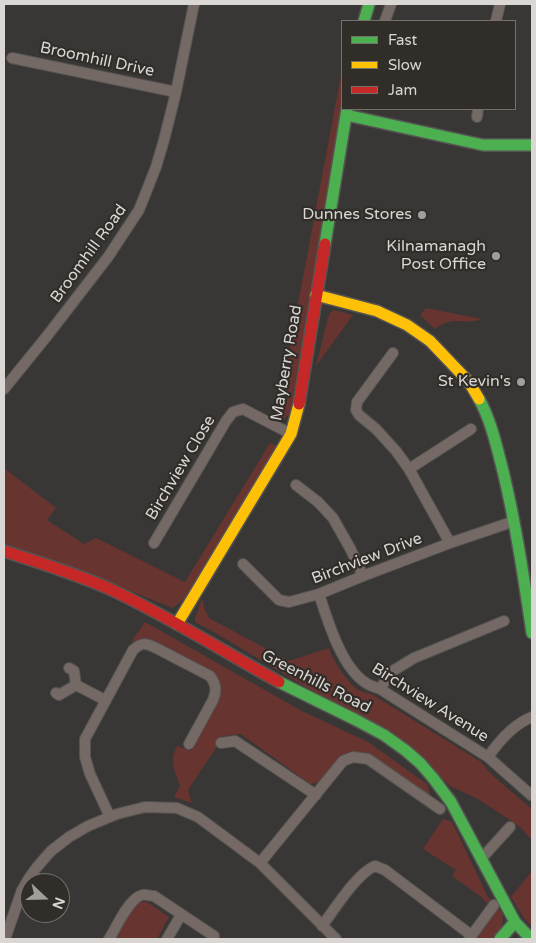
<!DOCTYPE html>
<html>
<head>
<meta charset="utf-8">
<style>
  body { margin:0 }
  #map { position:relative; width:536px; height:943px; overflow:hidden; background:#393735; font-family:"Varela Round",sans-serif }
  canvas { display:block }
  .frame { position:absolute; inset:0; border:5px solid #d9d6d4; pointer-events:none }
  .legend { position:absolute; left:341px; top:20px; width:175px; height:90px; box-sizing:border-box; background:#312d29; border:1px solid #74716d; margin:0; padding:6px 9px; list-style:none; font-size:15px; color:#d9d6d4 }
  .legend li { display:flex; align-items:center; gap:10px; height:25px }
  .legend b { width:25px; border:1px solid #74716d }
  .north { position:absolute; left:20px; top:873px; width:50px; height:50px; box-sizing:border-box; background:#312d29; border:1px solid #74716d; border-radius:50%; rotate:111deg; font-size:14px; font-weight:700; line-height:20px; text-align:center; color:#d9d6d4 }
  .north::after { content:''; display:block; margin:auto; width:18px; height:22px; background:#a19e9c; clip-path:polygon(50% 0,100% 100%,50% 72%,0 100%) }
</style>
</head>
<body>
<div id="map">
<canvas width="536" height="943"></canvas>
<div class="frame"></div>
<ul class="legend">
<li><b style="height:6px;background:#4caf50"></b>Fast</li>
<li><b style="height:6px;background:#ffc107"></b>Slow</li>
<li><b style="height:6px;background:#c62828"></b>Jam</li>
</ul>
<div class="north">N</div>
</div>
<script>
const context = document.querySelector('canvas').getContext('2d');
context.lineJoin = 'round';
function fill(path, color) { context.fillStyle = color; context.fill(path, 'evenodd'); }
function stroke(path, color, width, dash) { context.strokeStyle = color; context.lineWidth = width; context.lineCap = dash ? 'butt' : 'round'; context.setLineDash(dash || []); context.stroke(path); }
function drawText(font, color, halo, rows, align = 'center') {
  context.font = font + ' "Varela Round",sans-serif'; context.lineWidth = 4.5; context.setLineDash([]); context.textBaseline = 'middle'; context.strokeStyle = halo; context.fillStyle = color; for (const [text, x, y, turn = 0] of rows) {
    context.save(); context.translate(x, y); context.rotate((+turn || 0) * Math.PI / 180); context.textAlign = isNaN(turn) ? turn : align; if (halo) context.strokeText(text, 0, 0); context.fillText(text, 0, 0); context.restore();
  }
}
const green = new Path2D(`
  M 342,70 L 343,109 L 290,413 L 284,419 L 276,421 Z
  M 426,308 L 482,319 C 464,326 454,314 435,329 L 420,315 Z
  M 334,310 L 353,315 L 316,366 L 328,318 L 330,313 Z
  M 270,443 L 277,446 L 185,598 L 173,608 L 77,570 L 4,543 L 4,468 L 56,508 L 47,520 L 84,544 L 96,538 L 185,582 Z
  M 202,598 L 205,610 L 209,618 L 289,661 L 329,648 C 333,660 347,682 357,689 C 361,692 368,693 373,695 L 481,762 L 493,776 L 532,809 L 532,840 L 519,826 L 478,799 L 450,786 L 418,754 L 212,631 L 195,622 L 195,618 Z
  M 145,622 L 302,711 L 368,742 L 427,784 L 431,797 L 367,754 L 355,752 L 342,757 L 321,782 L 310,784 L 241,734 L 222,736 L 216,748 L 188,790 L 192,803 L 174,797 L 180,786 C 175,770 169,762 177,746 L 191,751 L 214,706 L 219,683 L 143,640 L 131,642 Z
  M 443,819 L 452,822 L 488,897 L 503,914 L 502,927 L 492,939 L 476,939 L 496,912 L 480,896 L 452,876 L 456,870 L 423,849 Z
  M 532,871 L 532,927 L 524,918 L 511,897 Z
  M 141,902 L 147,902 L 169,917 L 157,939 L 114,939 C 122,926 128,911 141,902 Z`);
const street = new Path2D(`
  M 385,21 L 391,4
  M 496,21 L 500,4
  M 12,58 L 176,92
  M 477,117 L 478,109
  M 393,353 L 357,402 L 356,410 L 359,415 L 376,429 L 396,451 L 409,469 L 450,543
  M 4,389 L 47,336 L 108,257 L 139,210 L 156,167 L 164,140 L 176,92 L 194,4
  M 409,469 L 471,429
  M 296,485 L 318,502 L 333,518 L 351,550 L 363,576
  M 154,543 L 226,421 L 233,412 L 243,409 L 291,434
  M 243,564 L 279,600 L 289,602 L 319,594 L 363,576 L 450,543 L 506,524 L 513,521
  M 319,594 C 328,621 341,667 366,683 C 370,686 376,687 380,689 L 488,757 C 499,741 514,724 532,717
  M 76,685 L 105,700
  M 380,689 L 391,672 L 414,658 L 504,621
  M 56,693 L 59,695 L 76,685 L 74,671 L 69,668
  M 221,743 L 235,741 L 316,795
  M 488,757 L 531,795
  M 110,817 L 90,774 L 85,757 L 85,739 L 133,650 C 142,642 145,643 156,648 L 210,676 C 216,684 217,690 213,700 L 189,744
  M 481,859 L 510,827
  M 260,863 L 343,761 L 353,757 L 368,759 L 440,809
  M 322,926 C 334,910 357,873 375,866 L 385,870 L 471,935
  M 5,939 L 22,890 L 29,878 L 37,867 L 51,851 L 69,837 L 88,826 L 117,814 L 145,807 L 177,808 L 198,817 L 260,863 L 336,939
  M 109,939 C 116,928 129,898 142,895 C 145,894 150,896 154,896 L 214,936
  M 167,939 L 181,915
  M 469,939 L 494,905`);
const fast = new Path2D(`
  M 364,21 L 369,4
  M 346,115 L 483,145 L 532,145
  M 325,244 L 347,109
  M 479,399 C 491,420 497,448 503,471 C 516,525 524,579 532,633
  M 279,682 L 356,720 L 384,735 L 405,750 L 420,763 L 433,778 L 451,802 L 515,922 L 531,939
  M 500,939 L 515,922`);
const slow = new Path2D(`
  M 316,295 L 377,311 L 407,325 L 430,341 L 469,382 L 479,399
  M 177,624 L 291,434 L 299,404`);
const jam = new Path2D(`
  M 299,404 L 325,244
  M 4,551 C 40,563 77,574 112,590 C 169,617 223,651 279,682`);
const markers = [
  [422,215,5,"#a19e9c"],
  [496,256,5,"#a19e9c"],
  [521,382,5,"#a19e9c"]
];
const streetNames = [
  ["Broomhill Drive",97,60,12],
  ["Broomhill Road",89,254,-54],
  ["Mayberry Road",287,363,-80],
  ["Birchview Close",181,468,-59],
  ["Birchview Drive",367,559,-21],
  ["Greenhills Road",316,682,27],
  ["Birchview Avenue",430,703,32]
];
const poiNames = [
  ["Dunnes Stores",412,215],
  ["Kilnamanagh",486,247],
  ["Post Office",486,265],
  ["St Kevin's",511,382]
];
fill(green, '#673430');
stroke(street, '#555452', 12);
stroke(fast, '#555452', 14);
stroke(slow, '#555452', 14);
stroke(jam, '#555452', 14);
stroke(street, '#746964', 10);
stroke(fast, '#4caf50', 11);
stroke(slow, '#ffc107', 11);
stroke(jam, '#c62828', 11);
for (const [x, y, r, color] of markers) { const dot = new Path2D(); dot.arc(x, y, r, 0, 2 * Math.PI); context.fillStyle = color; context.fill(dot); stroke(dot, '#312d29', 2); }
drawText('16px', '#d9d6d4', '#312d29', streetNames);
drawText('16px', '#d9d6d4', '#312d29', poiNames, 'right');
</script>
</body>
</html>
